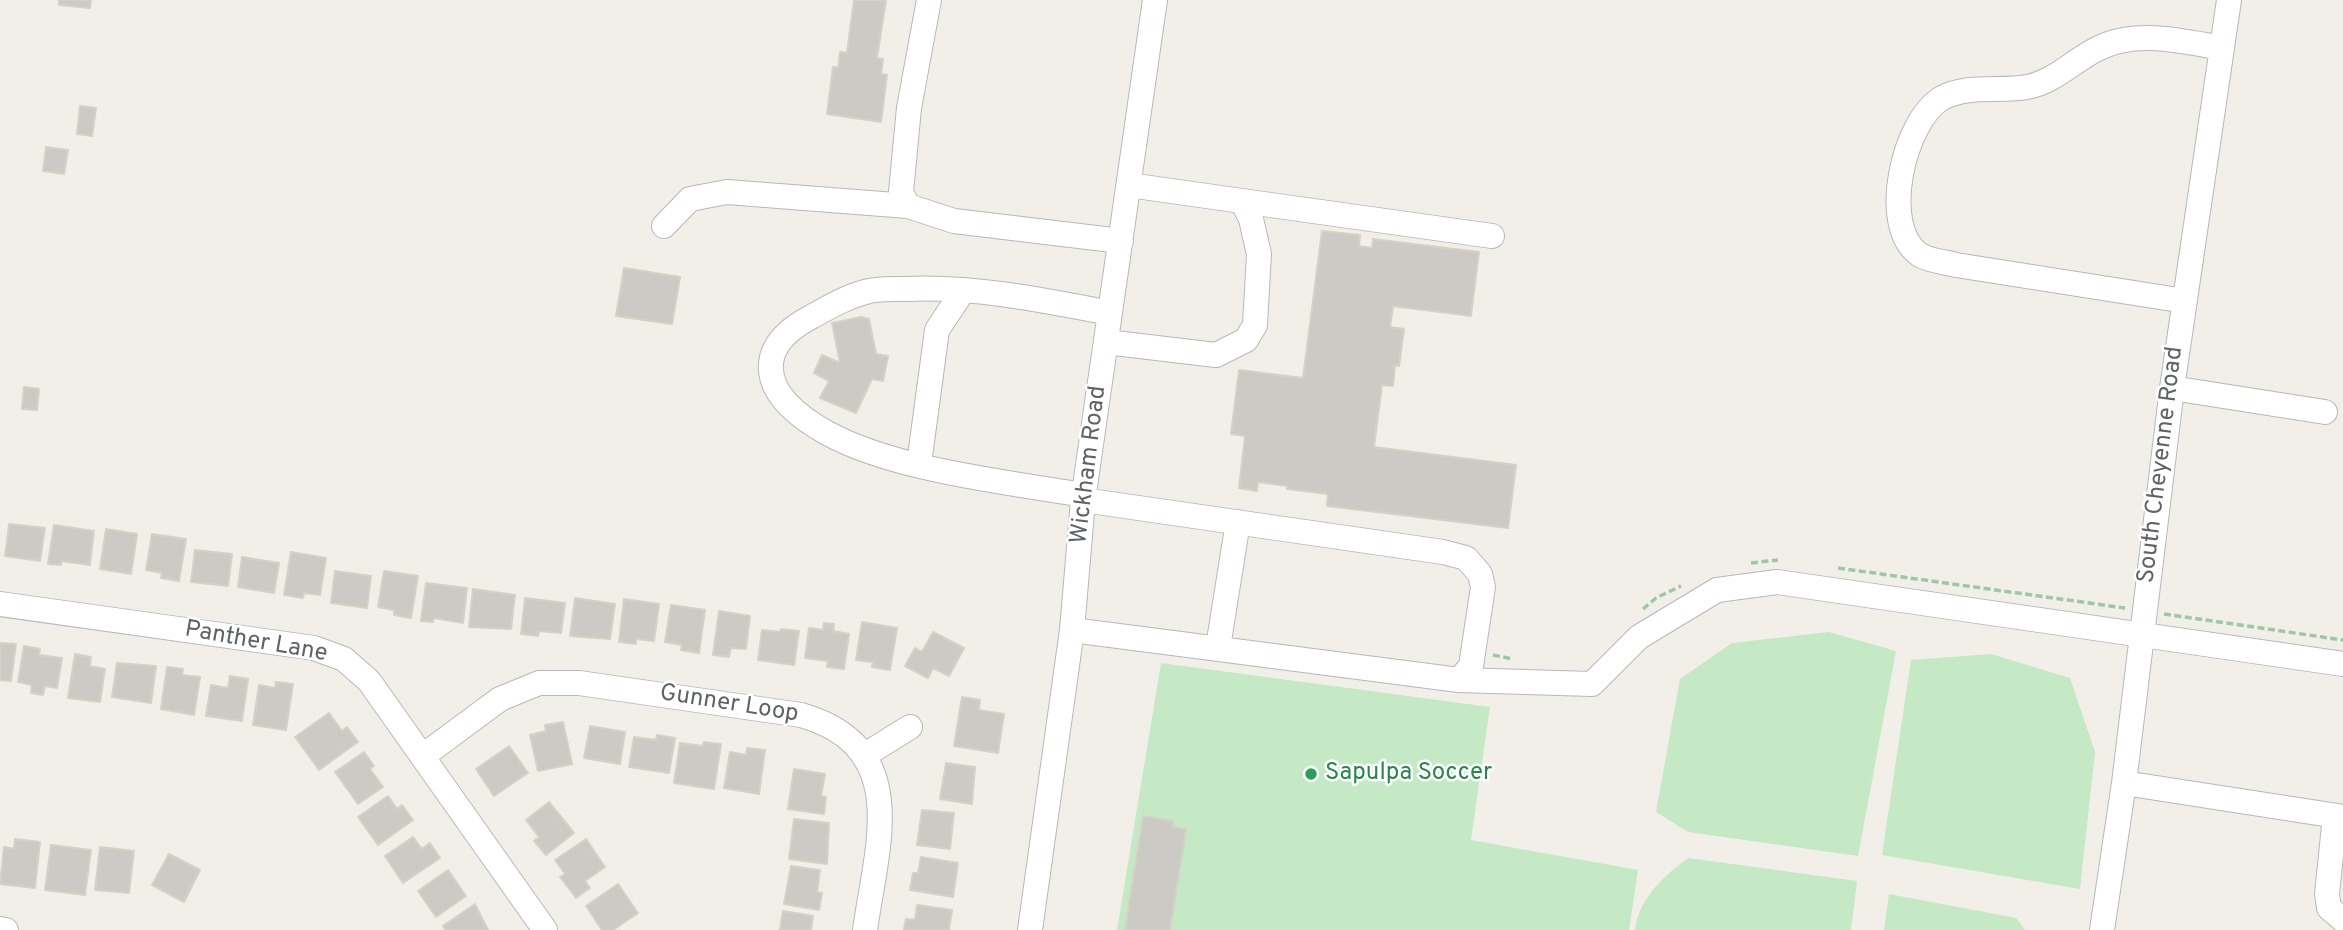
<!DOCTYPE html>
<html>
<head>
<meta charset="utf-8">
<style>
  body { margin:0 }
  canvas { display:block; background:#f1efe8 }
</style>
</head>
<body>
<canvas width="2343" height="930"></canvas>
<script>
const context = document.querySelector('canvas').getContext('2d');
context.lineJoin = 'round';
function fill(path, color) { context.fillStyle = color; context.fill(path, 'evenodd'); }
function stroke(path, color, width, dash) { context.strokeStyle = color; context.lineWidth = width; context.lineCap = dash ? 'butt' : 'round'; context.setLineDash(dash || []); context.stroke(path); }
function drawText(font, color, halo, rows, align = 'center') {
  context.font = font + ' Overpass,sans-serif'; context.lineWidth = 5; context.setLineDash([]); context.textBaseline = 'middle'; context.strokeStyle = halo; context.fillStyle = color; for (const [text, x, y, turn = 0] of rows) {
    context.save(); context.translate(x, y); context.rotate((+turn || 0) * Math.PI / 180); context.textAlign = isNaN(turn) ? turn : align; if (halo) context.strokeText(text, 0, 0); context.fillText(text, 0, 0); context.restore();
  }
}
const green = new Path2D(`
  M 1829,632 L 1896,651 L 1858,856 L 1688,832 L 1656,812 L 1680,679 L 1732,643 Z
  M 1991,654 L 2070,678 L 2095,752 L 2080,889 L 1882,855 L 1911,660 Z
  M 1161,663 L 1490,707 L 1471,840 L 1638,870 L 1629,930 L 1117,930 Z
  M 1688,858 L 1857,881 L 1851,930 L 1635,930 C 1639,898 1664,876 1688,858 Z
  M 1889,894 L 2016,918 L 2025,930 L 1884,930 Z`);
const building = new Path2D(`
  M 59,0 L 91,0 L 90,8 L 59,5 Z
  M 854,0 L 886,0 L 877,58 L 883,59 L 881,74 L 887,75 L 881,122 L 827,114 L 833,67 L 838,68 L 840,52 L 847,53 Z
  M 80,106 L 96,108 L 92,136 L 77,134 Z
  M 46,147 L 68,150 L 64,174 L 43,171 Z
  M 1322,231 L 1360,235 L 1359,246 L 1372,248 L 1373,239 L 1479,252 L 1471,316 L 1393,306 L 1390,327 L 1404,329 L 1399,366 L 1395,365 L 1393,386 L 1382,385 L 1374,447 L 1516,465 L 1508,528 L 1327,506 L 1328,494 L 1287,489 L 1287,486 L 1258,482 L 1257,491 L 1239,488 L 1245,436 L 1231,434 L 1239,370 L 1303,378 Z
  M 624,268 L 680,277 L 672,324 L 616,316 Z
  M 861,317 L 869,319 L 876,354 L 888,356 L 883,381 L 872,379 L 856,413 L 820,398 L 829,381 L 814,373 L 822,355 L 840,363 L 832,323 Z
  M 24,387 L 39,389 L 37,410 L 22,409 Z
  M 9,524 L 45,528 L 40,561 L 5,556 Z
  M 54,525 L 94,531 L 90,565 L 61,561 L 61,565 L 48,564 Z
  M 106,529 L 137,534 L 131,574 L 100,569 Z
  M 152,534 L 186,539 L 179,581 L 161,578 L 162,573 L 146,570 Z
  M 195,550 L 232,554 L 228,586 L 191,582 Z
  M 291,552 L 326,558 L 320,595 L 304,593 L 303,598 L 284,595 Z
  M 242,557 L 279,563 L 274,593 L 238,587 Z
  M 335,571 L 371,576 L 367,608 L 331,603 Z
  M 384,571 L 418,576 L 411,618 L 394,615 L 394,610 L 378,607 Z
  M 426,583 L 467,588 L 463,623 L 434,618 L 433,622 L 421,621 Z
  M 473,589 L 515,595 L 511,629 L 469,627 Z
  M 525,598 L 565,603 L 561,633 L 539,631 L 538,636 L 521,634 Z
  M 575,598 L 615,604 L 610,639 L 570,636 Z
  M 624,599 L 659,604 L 654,641 L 636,639 L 636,644 L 619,642 Z
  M 671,605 L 705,610 L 699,653 L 681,650 L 682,645 L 665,642 Z
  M 719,611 L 750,616 L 746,649 L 731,648 L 729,657 L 713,655 Z
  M 862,622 L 897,628 L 890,670 L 872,667 L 873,662 L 856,660 Z
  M 824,623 L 834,624 L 833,631 L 849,634 L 844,669 L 827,667 L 828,661 L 805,658 L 809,628 L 823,630 Z
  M 781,629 L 799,631 L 794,665 L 758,660 L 762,630 L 780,632 Z
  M 933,632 L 964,648 L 949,676 L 933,668 L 928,678 L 905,666 L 915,648 L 922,652 Z
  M 0,643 L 16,644 L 11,681 L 0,680 Z
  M 24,646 L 40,649 L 39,655 L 62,658 L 57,688 L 45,686 L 43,695 L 31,693 L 32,685 L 18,682 Z
  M 75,654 L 91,657 L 90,666 L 105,669 L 100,702 L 68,698 Z
  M 117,663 L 156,666 L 151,703 L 112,697 Z
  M 167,667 L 183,669 L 182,675 L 200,677 L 194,715 L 161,709 Z
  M 230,676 L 248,679 L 242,721 L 206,716 L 211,685 L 228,688 Z
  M 276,682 L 293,684 L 286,730 L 253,725 L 259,685 L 275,688 Z
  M 962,697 L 980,700 L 979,710 L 1004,714 L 998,753 L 954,746 Z
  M 329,713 L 342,731 L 347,727 L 358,742 L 319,770 L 295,737 Z
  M 563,722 L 572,764 L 538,771 L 530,735 L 546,731 L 545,725 Z
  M 590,726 L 625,732 L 620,764 L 584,758 Z
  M 657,735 L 675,738 L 669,773 L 629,767 L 634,737 L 656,740 Z
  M 704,742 L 721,744 L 714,789 L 674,783 L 680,743 L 703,746 Z
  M 509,746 L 528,773 L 494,796 L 476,769 Z
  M 747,748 L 765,750 L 759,794 L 724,788 L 730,752 L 746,755 Z
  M 364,752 L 374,766 L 370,769 L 383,787 L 358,804 L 335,772 Z
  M 946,763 L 975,767 L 972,804 L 940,799 Z
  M 794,769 L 825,774 L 821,796 L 826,797 L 824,814 L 788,809 Z
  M 388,796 L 397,809 L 402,805 L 413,820 L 378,845 L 358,817 Z
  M 549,802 L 574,833 L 546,855 L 534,841 L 539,837 L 526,820 Z
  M 922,810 L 954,813 L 950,849 L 917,845 Z
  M 1143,816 L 1173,821 L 1172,827 L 1186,829 L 1170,930 L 1125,930 Z
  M 794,819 L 829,823 L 827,864 L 789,859 Z
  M 413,837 L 422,849 L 430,843 L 440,858 L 403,883 L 385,856 Z
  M 15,839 L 40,842 L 35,888 L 0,884 L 4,847 L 14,849 Z
  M 586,839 L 605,867 L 585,881 L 590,888 L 576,898 L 560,877 L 565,874 L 555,860 Z
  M 51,845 L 91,850 L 85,895 L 45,890 Z
  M 100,847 L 134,851 L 129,893 L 95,890 Z
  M 169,854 L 200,870 L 184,902 L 152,885 Z
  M 921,857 L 958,863 L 953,897 L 910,890 L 913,873 L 918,873 Z
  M 791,866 L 820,870 L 817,892 L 822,893 L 819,910 L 784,904 Z
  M 448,870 L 466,896 L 436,917 L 418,891 Z
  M 618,884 L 638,913 L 613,930 L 602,930 L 586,906 Z
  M 475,904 L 488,930 L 446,930 L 443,926 Z
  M 917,905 L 952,910 L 949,930 L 904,930 L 906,919 L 915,920 Z
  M 783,911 L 813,916 L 811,930 L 780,930 Z`);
const path = new Path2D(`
  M 1751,563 L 1778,560
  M 1838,568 L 2125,608
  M 1643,609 L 1656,598 L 1681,586
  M 2164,614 L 2343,640
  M 1493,655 L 1513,659`);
const minor = new Path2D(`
  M 929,0 L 909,108 L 901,192 L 908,206 L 954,221 L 1121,241
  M 1242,201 L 1492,236
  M 664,226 L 690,199 L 727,192 L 908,206
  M 2185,301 L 1956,265 C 1946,262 1929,261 1920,255 C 1878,227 1904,120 1942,98 C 1968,84 2000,92 2027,87 C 2054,82 2073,61 2097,49 C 2135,29 2181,41 2222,48
  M 1106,342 L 1216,355 L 1246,340 L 1255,325 L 1259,254 L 1251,219 L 1242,201 L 1129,185
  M 2172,388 L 2325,412
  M 919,464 L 937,330 L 963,291
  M 1083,495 C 1006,482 895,470 827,433 C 802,419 768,395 771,363 C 773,341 794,326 811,317 C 829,307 848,296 869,291 C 880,288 894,289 906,289 C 974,286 1043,300 1110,313
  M 0,604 L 314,648 L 344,659 L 369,681 L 545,930
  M 1072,630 L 1459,680 L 1471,666 L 1483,587 L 1480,574 L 1466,558 L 1443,552 L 1083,500
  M 1218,647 L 1238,522
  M 1459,680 L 1592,684 L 1639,637 L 1717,590 L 1777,582 L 2343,664
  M 865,755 L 910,727
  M 423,756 L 500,699 L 539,683 L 579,683 L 801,715 C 912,747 877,844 865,930
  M 2124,783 L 2343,817
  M 2335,816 L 2327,894 L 2329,908 L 2343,920
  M 0,929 L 6,930
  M 1030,930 L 1072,630 L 1083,500 L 1155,0
  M 2102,930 L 2124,783 L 2172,388 L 2229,0`);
const markers = [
  [1311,774,7,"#2e9e5b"]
];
const streetNames = [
  ["Wickham Road",1090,465,-83],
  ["South Cheyenne Road",2162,465,-83],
  ["Panther Lane",256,643,10],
  ["Gunner Loop",729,705,9]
];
const leisureNames = [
  ["Sapulpa Soccer",1325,774]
];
fill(green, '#c5e8c5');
fill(building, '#cccac5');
stroke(building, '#d6d1c6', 2);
stroke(minor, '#b5b8bc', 26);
stroke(path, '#9cc7a9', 3.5, [7, 3.5]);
stroke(minor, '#fff', 24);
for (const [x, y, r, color] of markers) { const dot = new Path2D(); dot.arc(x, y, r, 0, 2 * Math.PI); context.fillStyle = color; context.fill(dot); stroke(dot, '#fff', 2.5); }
drawText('24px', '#5f6368', '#fff', streetNames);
drawText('24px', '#27864d', '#fff', leisureNames, 'left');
</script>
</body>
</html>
